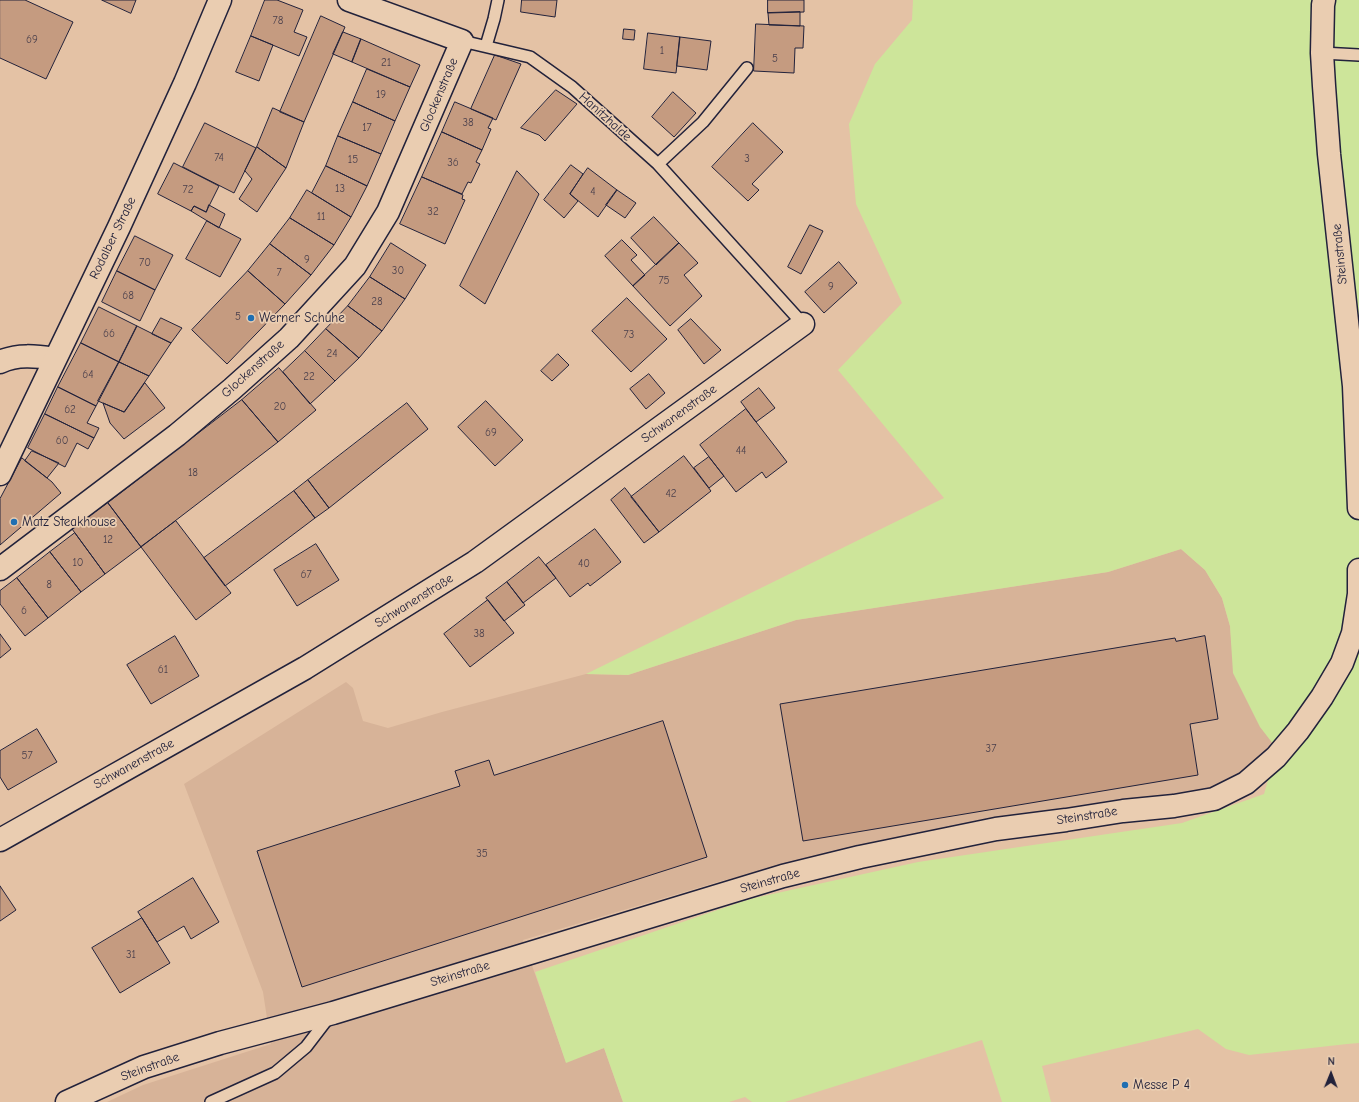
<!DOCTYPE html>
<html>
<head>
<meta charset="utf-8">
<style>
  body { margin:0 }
  #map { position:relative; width:1359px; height:1102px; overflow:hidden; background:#e4c2a5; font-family:"Comic Neue",sans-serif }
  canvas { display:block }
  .north { position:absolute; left:1311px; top:1054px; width:40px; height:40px; -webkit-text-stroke:3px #eacdb1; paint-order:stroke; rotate:1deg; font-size:11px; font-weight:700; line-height:16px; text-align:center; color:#22223b }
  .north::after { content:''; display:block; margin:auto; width:14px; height:18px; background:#22223b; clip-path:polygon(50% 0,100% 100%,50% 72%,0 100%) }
</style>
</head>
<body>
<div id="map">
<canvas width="1359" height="1102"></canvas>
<div class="north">N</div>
</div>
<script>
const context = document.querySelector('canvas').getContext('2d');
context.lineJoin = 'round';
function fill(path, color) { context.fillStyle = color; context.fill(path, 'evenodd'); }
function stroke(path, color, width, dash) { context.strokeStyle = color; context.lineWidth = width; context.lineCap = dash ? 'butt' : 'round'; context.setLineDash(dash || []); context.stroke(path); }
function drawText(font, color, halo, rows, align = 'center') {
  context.font = font + ' "Comic Neue",sans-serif'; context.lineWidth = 3.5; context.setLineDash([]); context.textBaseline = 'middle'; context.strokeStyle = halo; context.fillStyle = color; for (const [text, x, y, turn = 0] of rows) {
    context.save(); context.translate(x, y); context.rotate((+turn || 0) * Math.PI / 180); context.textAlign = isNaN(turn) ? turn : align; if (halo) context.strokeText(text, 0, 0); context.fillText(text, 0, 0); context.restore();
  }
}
const built = new Path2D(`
  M 1181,549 L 1205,570 L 1222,598 L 1230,626 L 1232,648 L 1277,749 L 1218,790 L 818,858 L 721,881 L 523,940 L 566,1062 L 604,1048 L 623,1102 L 107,1102 L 143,1085 L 271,1044 L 263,992 L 184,784 L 346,682 L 353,688 L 363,721 L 388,728 L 442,712 L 586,674 L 628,675 L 796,620 L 1108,572 Z`);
const green = new Path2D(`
  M 913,0 L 1359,0 L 1359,1043 L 1347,1044 L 1249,1055 L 1226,1049 L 1198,1029 L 1042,1066 L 1051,1102 L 1002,1102 L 982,1040 L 785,1102 L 752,1102 L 745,1097 L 729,1102 L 623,1102 L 604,1048 L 566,1063 L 535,972 L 750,899 L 918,862 L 1182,823 L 1264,794 L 1277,749 L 1260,727 L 1233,673 L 1230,626 L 1222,598 L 1205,570 L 1181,549 L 1108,572 L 796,620 L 628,675 L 586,674 L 944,498 L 838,370 L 902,303 L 856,204 L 849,124 L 875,64 L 912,20 Z`);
const building = new Path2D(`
  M 0,0 L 25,0 L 73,22 L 46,79 L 0,58 Z
  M 102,0 L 136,0 L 131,13 Z
  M 265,0 L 277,0 L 303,10 L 294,32 L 307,37 L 299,56 L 251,36 Z
  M 522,0 L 557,0 L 555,17 L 521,12 Z
  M 768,0 L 804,0 L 804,12 L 768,13 Z
  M 800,12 L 800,26 L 769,25 L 768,13 Z
  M 321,16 L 345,27 L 304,122 L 280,112 Z
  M 756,24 L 804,26 L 803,48 L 795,48 L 794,73 L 754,71 Z
  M 624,29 L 635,30 L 634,40 L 623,39 Z
  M 343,32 L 361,39 L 352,62 L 333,54 Z
  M 648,33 L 680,37 L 676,73 L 644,69 Z
  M 251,36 L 273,45 L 259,81 L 236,72 Z
  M 680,37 L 711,41 L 707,70 L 677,66 Z
  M 361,39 L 420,65 L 410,87 L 352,62 Z
  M 495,55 L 521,64 L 496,120 L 471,109 Z
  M 367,69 L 410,87 L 395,121 L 353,102 Z
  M 556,90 L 577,104 L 545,141 L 539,135 L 521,128 Z
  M 673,92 L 696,113 L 674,137 L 652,117 Z
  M 353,102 L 395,121 L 381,154 L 338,136 Z
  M 455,102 L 493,118 L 488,128 L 491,129 L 482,150 L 442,132 Z
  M 273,108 L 304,122 L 286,168 L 257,147 Z
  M 205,123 L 256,148 L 234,193 L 183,167 Z
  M 753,123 L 783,152 L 752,184 L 759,190 L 748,201 L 712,167 Z
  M 442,132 L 482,150 L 476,162 L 480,164 L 471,183 L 468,182 L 462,194 L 422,177 Z
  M 338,136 L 381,154 L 367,186 L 326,166 Z
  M 257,147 L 286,168 L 257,212 L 239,199 L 252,179 L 245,171 Z
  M 174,163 L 219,186 L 206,212 L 194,206 L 191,211 L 158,194 Z
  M 571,165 L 583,174 L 570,194 L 578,201 L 564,218 L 544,200 Z
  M 326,166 L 367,186 L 351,217 L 312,193 Z
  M 588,168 L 617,190 L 598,217 L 570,194 Z
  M 517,171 L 539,194 L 485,304 L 460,286 Z
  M 422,177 L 463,195 L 462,199 L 465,200 L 445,244 L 400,224 Z
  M 307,190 L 351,217 L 334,245 L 290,218 Z
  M 617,190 L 636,203 L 625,218 L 606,205 Z
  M 209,205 L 225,214 L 219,228 L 191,211 L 194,206 L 206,212 Z
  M 654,217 L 679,243 L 656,265 L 631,238 Z
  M 290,218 L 334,245 L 311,275 L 270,244 Z
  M 207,221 L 241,239 L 220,277 L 186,259 Z
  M 810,225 L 823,231 L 801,274 L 788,267 Z
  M 135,236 L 173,255 L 155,290 L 117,271 Z
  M 622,240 L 637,255 L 631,260 L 645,275 L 633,286 L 605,256 Z
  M 391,243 L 426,265 L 405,299 L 370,277 Z
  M 679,243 L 698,263 L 684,275 L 702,296 L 670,326 L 633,286 Z
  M 270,244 L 311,275 L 285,304 L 248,271 Z
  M 839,262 L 857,283 L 824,313 L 805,292 Z
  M 117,271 L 155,290 L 140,321 L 102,302 Z
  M 248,271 L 285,304 L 227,364 L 192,330 Z
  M 370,277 L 405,299 L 382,331 L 348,306 Z
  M 627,298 L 667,339 L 631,372 L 592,331 Z
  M 348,306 L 382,331 L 359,358 L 326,329 Z
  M 99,307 L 137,326 L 119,362 L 81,343 Z
  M 161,318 L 182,328 L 171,343 L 152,334 Z
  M 691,319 L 721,350 L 704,364 L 678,330 Z
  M 137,326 L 171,343 L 149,376 L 119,362 Z
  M 326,329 L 359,358 L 335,381 L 305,351 Z
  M 81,343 L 119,362 L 96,406 L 58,387 Z
  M 305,351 L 335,381 L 310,404 L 283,372 Z
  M 558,354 L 569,365 L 552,381 L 541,371 Z
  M 119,362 L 149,376 L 124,412 L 98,401 Z
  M 279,368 L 316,410 L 278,442 L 242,400 Z
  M 649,374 L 665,393 L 646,409 L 630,389 Z
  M 145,383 L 165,408 L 124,439 L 110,423 L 103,403 L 124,412 Z
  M 58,387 L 96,406 L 87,423 L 99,428 L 94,438 L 45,414 Z
  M 759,388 L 775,408 L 756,422 L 741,402 Z
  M 242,400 L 278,442 L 141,547 L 108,503 Z
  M 486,401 L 523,440 L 495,466 L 458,427 Z
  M 407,403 L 428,429 L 329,508 L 308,480 Z
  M 746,409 L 787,462 L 766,478 L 762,472 L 736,492 L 700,445 Z
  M 45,414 L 94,438 L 88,449 L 77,443 L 65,467 L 28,448 Z
  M 32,451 L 59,463 L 47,478 L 25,461 Z
  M 684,456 L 711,491 L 659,532 L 631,497 Z
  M 709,457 L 724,476 L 709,488 L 694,468 Z
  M 22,458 L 52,482 L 61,493 L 0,545 L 0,499 Z
  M 308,480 L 329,508 L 315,518 L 294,491 Z
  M 625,488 L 659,532 L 644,543 L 611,500 Z
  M 294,491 L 315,518 L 225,586 L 204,558 Z
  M 108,503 L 141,547 L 105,574 L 72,529 Z
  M 176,521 L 231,593 L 196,620 L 141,547 Z
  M 595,529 L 621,562 L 590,586 L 588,583 L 570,597 L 546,565 Z
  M 75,533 L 105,574 L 81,592 L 50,552 Z
  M 316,544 L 339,580 L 297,606 L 274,570 Z
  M 50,552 L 81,592 L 48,618 L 17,578 Z
  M 539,557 L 556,578 L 523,603 L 507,582 Z
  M 17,578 L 48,618 L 25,636 L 0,604 L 0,591 Z
  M 507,582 L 525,605 L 504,621 L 486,598 Z
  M 488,600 L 514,633 L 470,667 L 444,634 Z
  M 0,634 L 11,649 L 0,658 Z
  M 175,636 L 199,676 L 151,704 L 127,665 Z
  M 1205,636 L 1218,719 L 1190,724 L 1198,775 L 803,841 L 780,704 L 1175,638 L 1176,641 Z
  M 663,721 L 707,857 L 302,987 L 257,851 L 460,786 L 455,771 L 489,760 L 494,775 Z
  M 37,729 L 57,762 L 8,790 L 0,777 L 0,751 Z
  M 193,878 L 219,922 L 191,939 L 184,926 L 157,942 L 138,912 Z
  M 0,886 L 16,910 L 0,921 Z
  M 142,918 L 170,963 L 120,993 L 92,948 Z`);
const lane = new Path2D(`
  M 462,41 L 530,57 L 572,87 L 658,164 L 803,324
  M 486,46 L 494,19 L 498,0
  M 1322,53 L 1359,55
  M 658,164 L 703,122 L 747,68
  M 211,1102 L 275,1073 L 306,1047 L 329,1017`);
const street = new Path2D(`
  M 1324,0 L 1323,5 L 1322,53 L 1324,86 L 1329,154 L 1354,386 L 1359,508
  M 0,362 C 17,354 36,356 54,359
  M 0,569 L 177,435 L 232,389 L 289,338 L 355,266 L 388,212 L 462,41 L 349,0
  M 0,840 L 305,668 L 475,562 L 803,324
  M 67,1102 L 144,1067 L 220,1043 L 333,1013 L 783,876 L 860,857 L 996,829 L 1066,820 L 1123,811 L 1174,806 L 1214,799 L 1246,783 L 1276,757 L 1298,731 L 1322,697 L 1342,663 L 1353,633 L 1359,594 L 1359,570`);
const secondary = new Path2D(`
  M 0,474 L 119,227 L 185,83 L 220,0`);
const markers = [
  [251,318,4,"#1f6fb2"],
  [14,522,4,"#1f6fb2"],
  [1125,1085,4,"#1f6fb2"]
];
const numberNames = [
  ["78",278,21],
  ["69",32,40],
  ["1",662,51],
  ["5",775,59],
  ["21",386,63],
  ["19",381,95],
  ["38",468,123],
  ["17",367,128],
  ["74",219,158],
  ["3",747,159],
  ["15",353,160],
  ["36",453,163],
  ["13",340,189],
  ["72",188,190],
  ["4",593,192],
  ["32",433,212],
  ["11",321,217],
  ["9",307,260],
  ["70",145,263],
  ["30",398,271],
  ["7",279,273],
  ["75",664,281],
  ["9",831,287],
  ["68",128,296],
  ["28",377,302],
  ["5",238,317],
  ["66",109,334],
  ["73",629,335],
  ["24",332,354],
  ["64",88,375],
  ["22",309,377],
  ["20",280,407],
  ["62",70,410],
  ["69",491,433],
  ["60",62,441],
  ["44",741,451],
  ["18",193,473],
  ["42",671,494],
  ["12",108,540],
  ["10",78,563],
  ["40",584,564],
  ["67",306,575],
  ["8",49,585],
  ["6",24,611],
  ["38",479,634],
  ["61",163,670],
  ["37",991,749],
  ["57",27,756],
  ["35",482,854],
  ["31",131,955]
];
const streetNames = [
  ["Glockenstraße",439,95,-67],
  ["Hanitzhalde",605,117,42],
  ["Rodalber Straße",113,238,-64],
  ["Steinstraße",1340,254,-96],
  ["Glockenstraße",253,369,-42],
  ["Schwanenstraße",679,414,-36],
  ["Schwanenstraße",414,601,-32],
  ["Schwanenstraße",134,764,-29],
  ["Steinstraße",1087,816,-9],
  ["Steinstraße",770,881,-16],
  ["Steinstraße",460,974,-17],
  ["Steinstraße",150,1067,-20]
];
const poiNames = [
  ["Werner Schuhe",259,318],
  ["Matz Steakhouse",22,522],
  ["Messe P 4",1133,1085]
];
fill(built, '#d7b398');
fill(green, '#cde59a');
fill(building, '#c59b80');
stroke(building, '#22223b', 1);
stroke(lane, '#22223b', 14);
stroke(street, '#22223b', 25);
stroke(secondary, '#22223b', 25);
stroke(lane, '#eacdb1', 11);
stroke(street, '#eacdb1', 22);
stroke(secondary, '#eacdb1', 22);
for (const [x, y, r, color] of markers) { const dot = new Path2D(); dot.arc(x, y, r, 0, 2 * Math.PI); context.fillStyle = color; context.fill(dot); stroke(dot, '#eacdb1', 1.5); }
drawText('11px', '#4b404c', null, numberNames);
drawText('13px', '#22223b', '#eacdb1', streetNames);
drawText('13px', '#22223b', '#eacdb1', poiNames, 'left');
</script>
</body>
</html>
